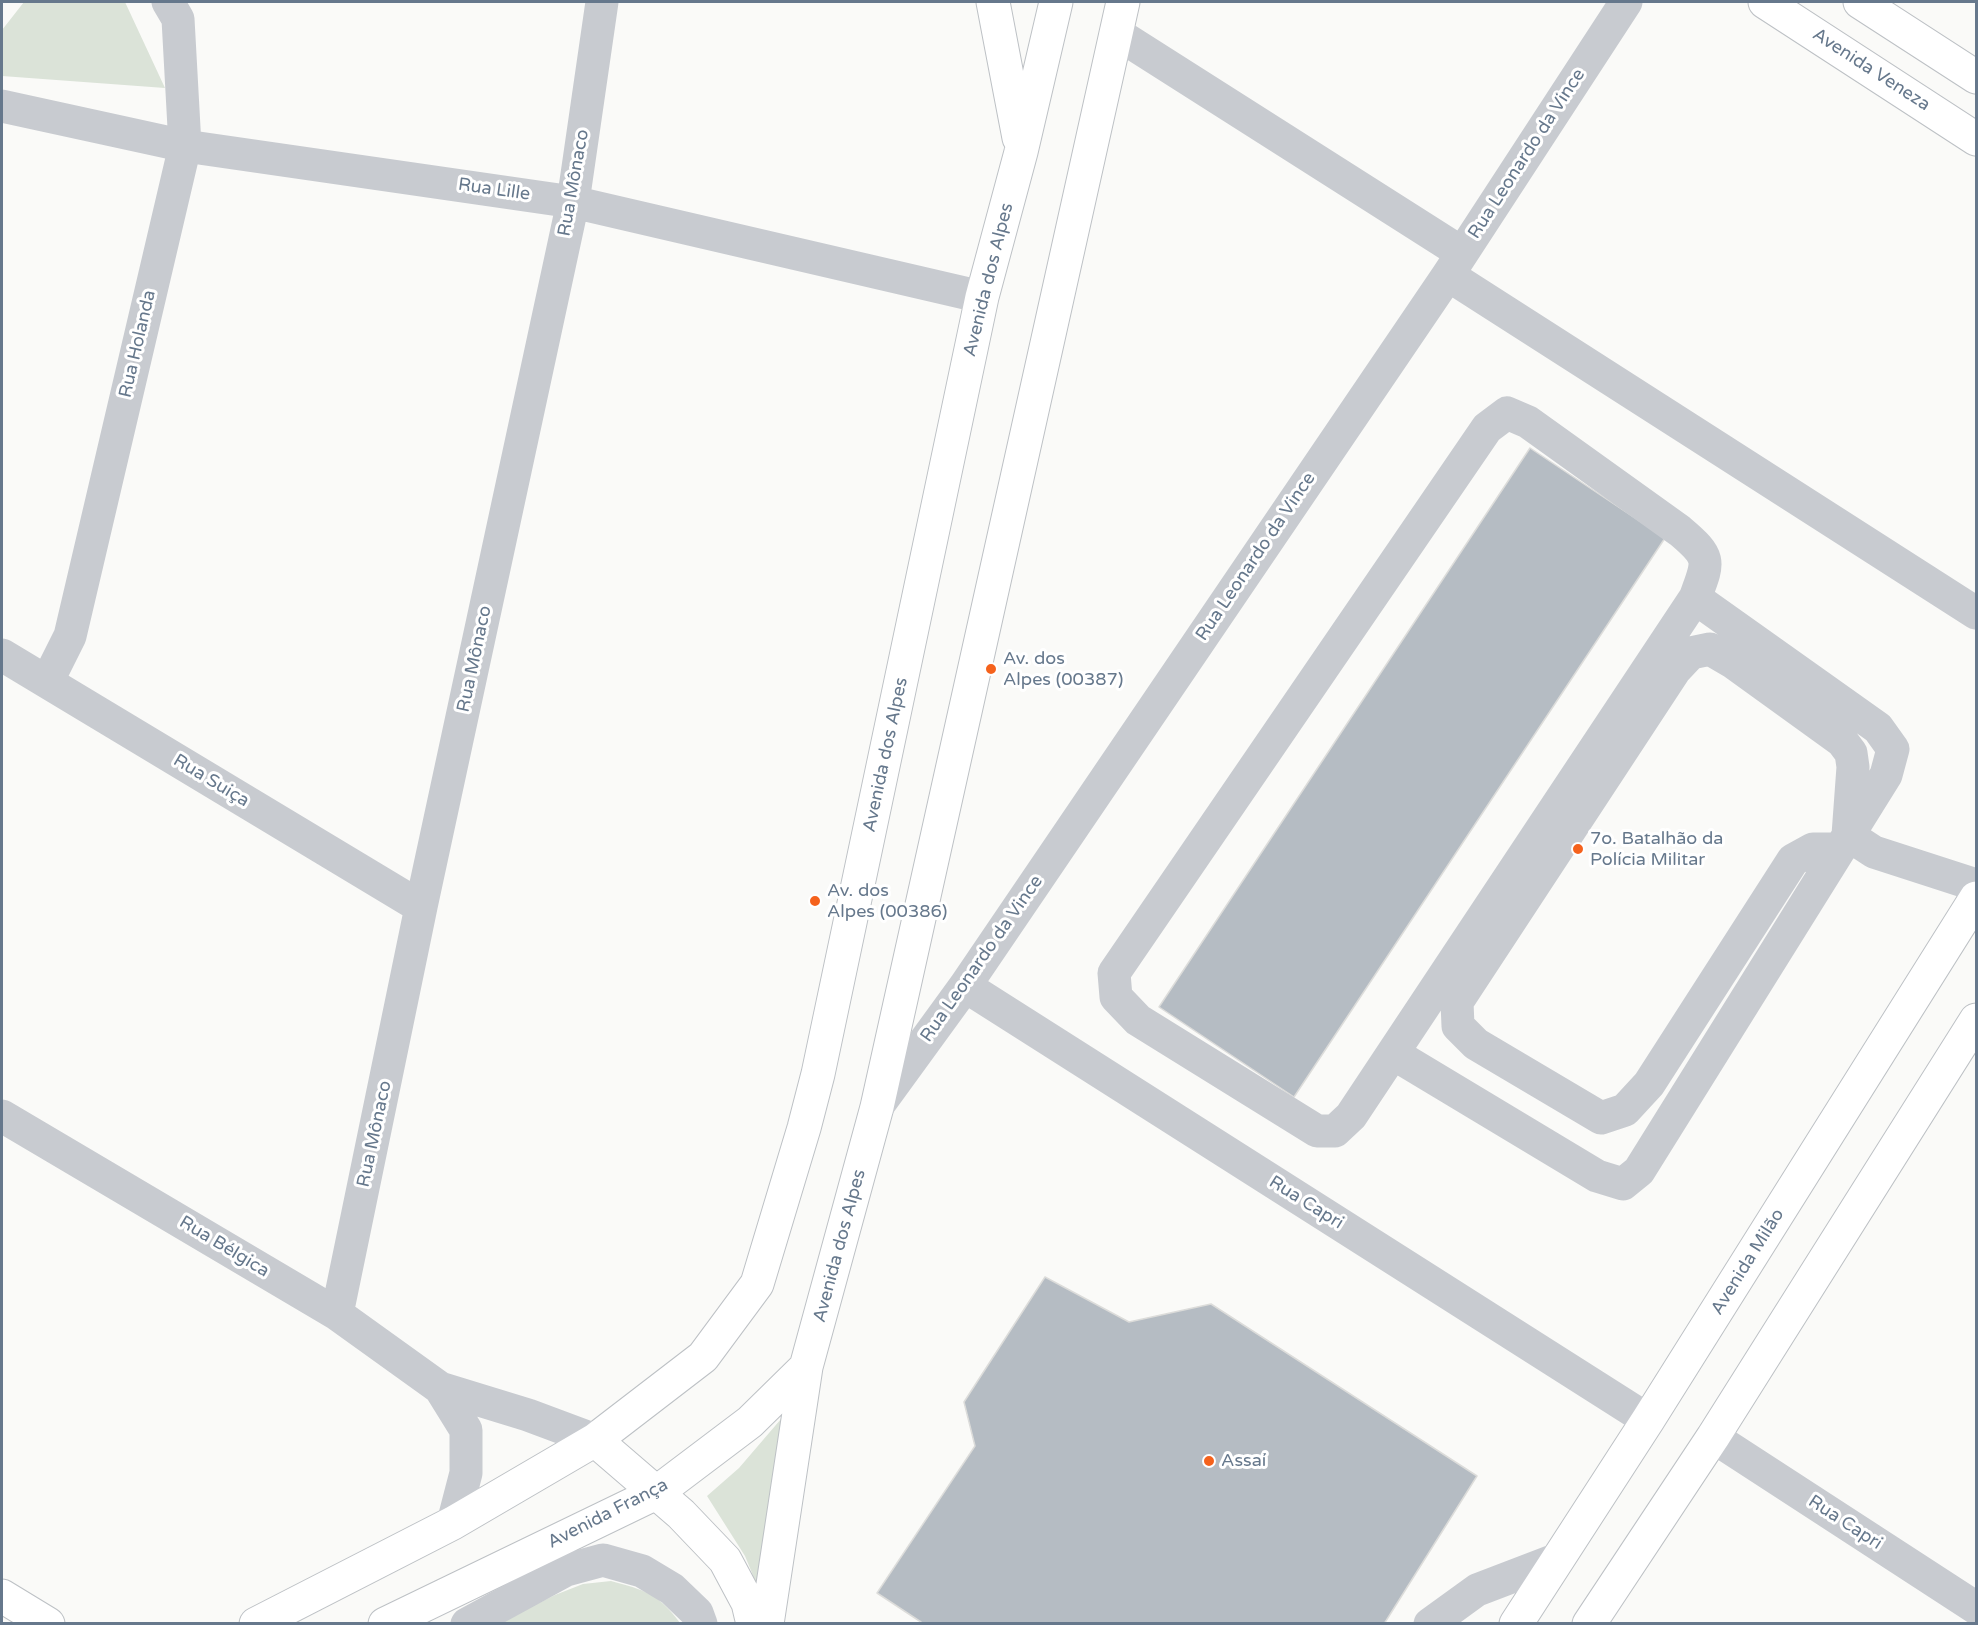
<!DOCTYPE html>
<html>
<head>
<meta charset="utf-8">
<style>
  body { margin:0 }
  #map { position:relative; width:1978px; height:1625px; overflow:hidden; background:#fafaf8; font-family:"Varela Round",sans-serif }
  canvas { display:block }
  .frame { position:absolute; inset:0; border:3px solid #66788c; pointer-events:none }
</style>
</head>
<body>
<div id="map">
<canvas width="1978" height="1625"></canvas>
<div class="frame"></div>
</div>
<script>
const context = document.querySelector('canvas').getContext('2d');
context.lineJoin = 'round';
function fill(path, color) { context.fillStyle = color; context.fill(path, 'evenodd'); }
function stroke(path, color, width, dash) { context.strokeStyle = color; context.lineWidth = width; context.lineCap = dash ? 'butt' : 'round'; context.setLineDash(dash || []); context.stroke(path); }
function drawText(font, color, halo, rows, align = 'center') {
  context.font = font + ' "Varela Round",sans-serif'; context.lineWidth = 6; context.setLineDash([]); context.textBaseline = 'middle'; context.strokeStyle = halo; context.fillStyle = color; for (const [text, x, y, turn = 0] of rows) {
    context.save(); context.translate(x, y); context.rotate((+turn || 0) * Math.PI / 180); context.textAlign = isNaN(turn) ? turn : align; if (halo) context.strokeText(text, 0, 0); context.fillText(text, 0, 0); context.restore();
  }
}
const green = new Path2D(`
  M 24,2 L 125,2 L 165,88 L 2,76 L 2,30 Z
  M 787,1412 L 757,1596 L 752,1573 L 745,1556 L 707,1496 L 739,1468 Z
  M 611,1581 C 645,1590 659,1594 680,1623 L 496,1624 L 555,1595 L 583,1584 Z`);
const building = new Path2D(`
  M 1530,448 L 1665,538 L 1294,1097 L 1159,1007 Z
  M 1045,1277 L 1129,1322 L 1211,1304 L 1477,1476 L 1384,1624 L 920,1624 L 921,1622 L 877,1593 L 975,1446 L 964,1402 Z`);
const minor = new Path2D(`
  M 1116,33 L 1462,253
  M 2,106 L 185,146 L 573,202 L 982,297
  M 1448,275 L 1976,613
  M 1507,413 L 1528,422 L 1680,531 C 1712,558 1709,561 1695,598 L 1351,1116 L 1335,1131 L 1317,1131 L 1138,1020 L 1116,997 L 1114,973 L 1487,428 Z
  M 2,655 L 421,907
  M 47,682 L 70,636 L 185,146 L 178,19 L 168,2
  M 1848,835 L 1874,852 L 1976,885
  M 1839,849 L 1813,849 L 1793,860 L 1649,1084 L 1625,1110 L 1601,1118 L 1476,1044 L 1458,1026 L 1457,1002 L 1675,670 L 1691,653 L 1710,649 L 1734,663 L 1842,741 L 1851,753 L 1853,767 L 1848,835
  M 965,986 L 1648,1420
  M 1394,1054 L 1597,1176 L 1623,1184 L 1639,1171 L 1886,775 L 1893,749 L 1878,728 L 1695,598
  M 877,1107 L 965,986 L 1448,275 L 1626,2
  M 2,1116 L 337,1314 L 440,1388 L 528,1415 L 595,1440
  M 337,1314 L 421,907 L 573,202 L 602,2
  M 440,1388 L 466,1430 L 466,1473 L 453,1523
  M 1713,1437 L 1976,1608
  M 467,1624 L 566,1570 L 603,1560 L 642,1571 L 672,1589 L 697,1613 L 701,1624
  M 1430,1624 L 1477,1590 L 1558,1559`);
const major = new Path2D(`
  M 993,2 L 1019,138
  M 1765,2 L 1976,139
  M 1860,2 L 1976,77
  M 595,1440 L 681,1514 L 725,1560 L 748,1603 L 753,1624
  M 2,1596 L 48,1624
  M 256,1624 L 453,1523 L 595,1440 L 703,1357 L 757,1284 L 804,1128 L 818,1074 L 982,297 L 1021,152 L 1056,2
  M 385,1624 L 656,1493 L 750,1422 L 806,1367
  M 767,1624 L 806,1367 L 877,1107 L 1123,2
  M 1516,1624 L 1648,1420 L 1976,898
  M 1589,1624 L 1713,1437 L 1976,1020`);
const markers = [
  [991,669,6,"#f5621c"],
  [1578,849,6,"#f5621c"],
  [815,901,6,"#f5621c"],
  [1209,1461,6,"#f5621c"]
];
const streetNames = [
  ["Avenida Veneza",1871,70,33],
  ["Rua Leonardo da Vince",1527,154,-57],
  ["Rua Mônaco",574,183,-80],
  ["Rua Lille",494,190,8],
  ["Avenida dos Alpes",989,280,-76],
  ["Rua Holanda",138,344,-77],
  ["Rua Leonardo da Vince",1256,557,-56],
  ["Rua Mônaco",475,659,-78],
  ["Avenida dos Alpes",886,755,-78],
  ["Rua Suiça",211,781,31],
  ["Rua Leonardo da Vince",982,959,-55],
  ["Rua Mônaco",375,1134,-78],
  ["Rua Capri",1306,1203,32],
  ["Avenida dos Alpes",840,1246,-75],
  ["Rua Bélgica",224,1247,31],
  ["Avenida Milão",1748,1262,-58],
  ["Avenida França",608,1514,-27],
  ["Rua Capri",1845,1523,33]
];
const poiNames = [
  ["Av. dos",1003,659],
  ["Alpes (00387)",1003,680],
  ["7o. Batalhão da",1590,839],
  ["Polícia Militar",1590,860],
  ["Av. dos",827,891],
  ["Alpes (00386)",827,912],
  ["Assaí",1221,1461]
];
fill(green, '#dbe3d8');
fill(building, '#b5bcc3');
stroke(building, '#dcdcda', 1.5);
stroke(major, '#bdc1c5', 35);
stroke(minor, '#c8cbd0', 33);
stroke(major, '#fff', 33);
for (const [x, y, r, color] of markers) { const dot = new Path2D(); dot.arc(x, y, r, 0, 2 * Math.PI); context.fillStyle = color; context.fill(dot); stroke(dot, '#fff', 2); }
drawText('18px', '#66788c', '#fff', streetNames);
drawText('18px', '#66788c', '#fff', poiNames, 'left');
</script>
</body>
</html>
